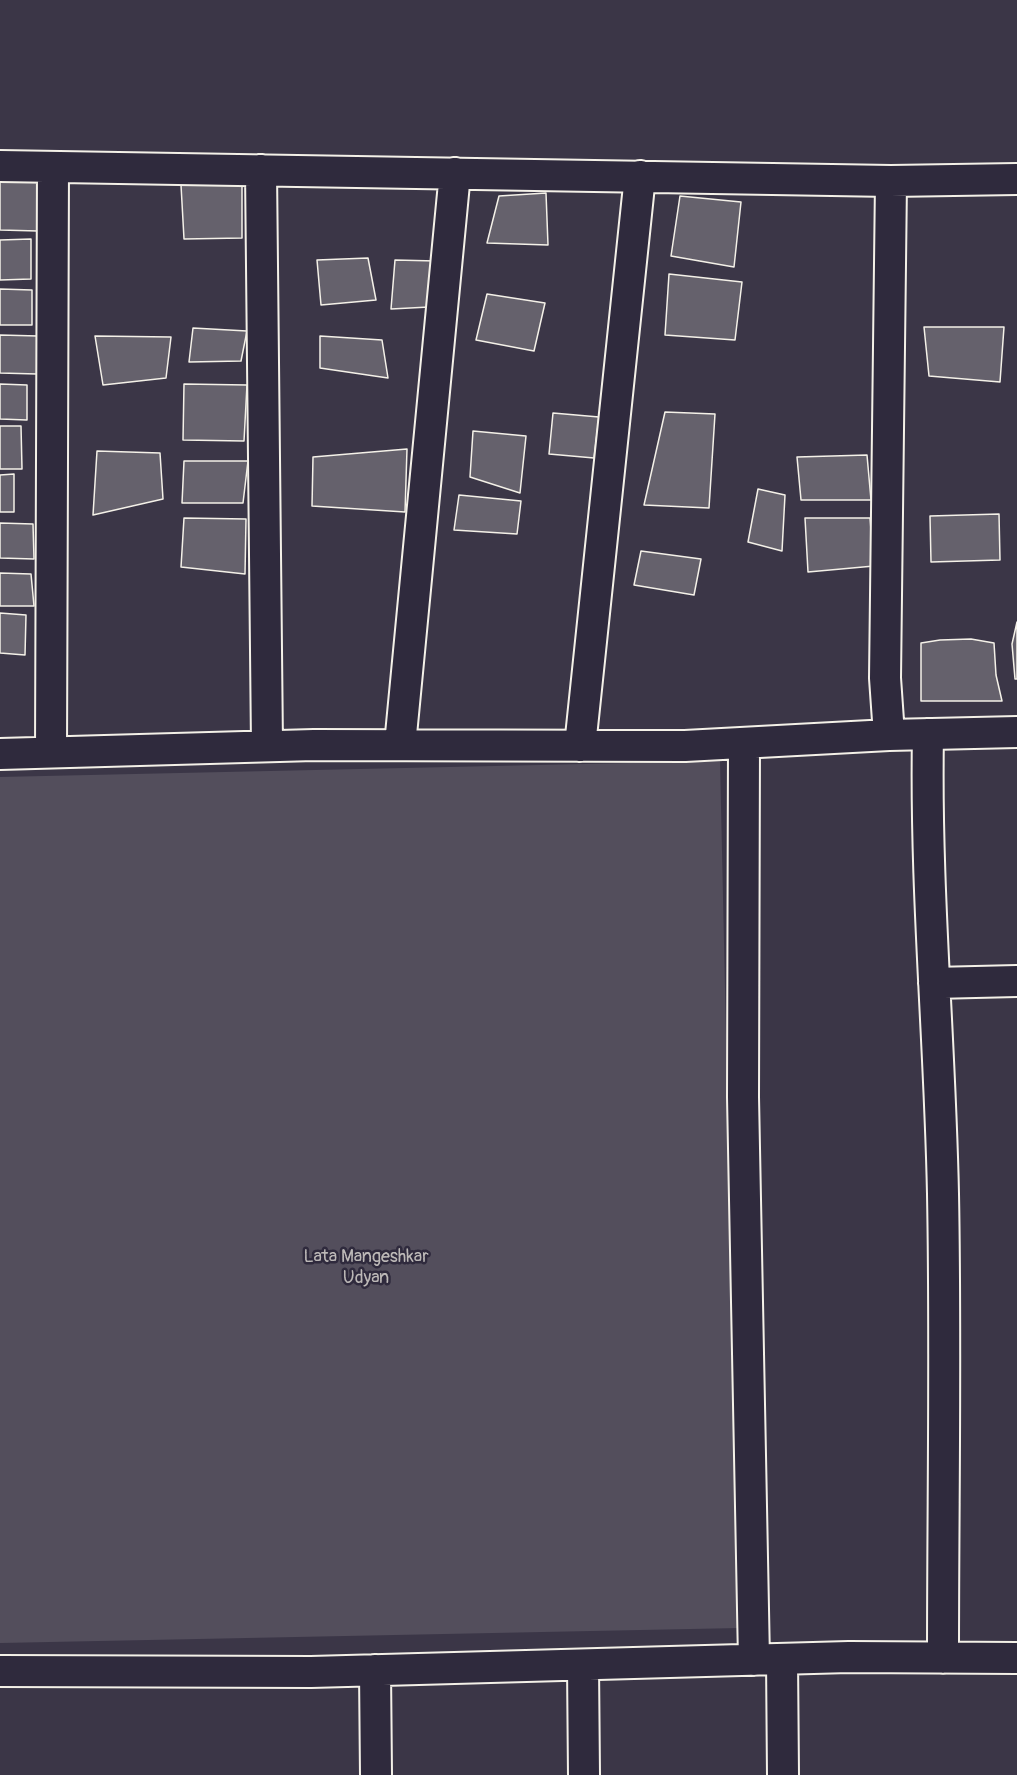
<!DOCTYPE html>
<html>
<head>
<meta charset="utf-8">
<style>
  body { margin:0 }
  canvas { display:block; background:#3b3647 }
</style>
</head>
<body>
<canvas width="1017" height="1775"></canvas>
<script>
const context = document.querySelector('canvas').getContext('2d');
context.lineJoin = 'round';
function fill(path, color) { context.fillStyle = color; context.fill(path, 'evenodd'); }
function stroke(path, color, width, dash) { context.strokeStyle = color; context.lineWidth = width; context.lineCap = dash ? 'butt' : 'round'; context.setLineDash(dash || []); context.stroke(path); }
function drawText(font, color, halo, rows, align = 'center') {
  context.font = font + ' Pangolin,sans-serif'; context.lineWidth = 5; context.setLineDash([]); context.textBaseline = 'middle'; context.strokeStyle = halo; context.fillStyle = color; for (const [text, x, y, turn = 0] of rows) {
    context.save(); context.translate(x, y); context.rotate((+turn || 0) * Math.PI / 180); context.textAlign = isNaN(turn) ? turn : align; if (halo) context.strokeText(text, 0, 0); context.fillText(text, 0, 0); context.restore();
  }
}
const green = new Path2D(`
  M 720,761 L 739,1628 L 0,1643 L 0,777 Z`);
const building = new Path2D(`
  M 0,174 L 38,175 L 38,231 L 0,230 Z
  M 242,184 L 242,238 L 184,239 L 181,185 Z
  M 546,193 L 548,245 L 487,243 L 499,196 Z
  M 680,196 L 741,202 L 734,267 L 671,256 Z
  M 31,239 L 31,279 L 0,280 L 0,240 Z
  M 368,258 L 376,300 L 321,305 L 317,260 Z
  M 395,260 L 436,261 L 429,307 L 391,309 Z
  M 669,274 L 742,282 L 735,340 L 665,335 Z
  M 0,289 L 32,290 L 32,325 L 0,325 Z
  M 487,294 L 545,303 L 534,351 L 476,340 Z
  M 924,327 L 1004,327 L 1000,382 L 929,376 Z
  M 193,328 L 247,331 L 241,361 L 189,362 Z
  M 0,335 L 38,336 L 37,374 L 0,373 Z
  M 95,336 L 171,337 L 166,378 L 103,385 Z
  M 320,336 L 382,340 L 388,378 L 320,368 Z
  M 0,384 L 27,385 L 27,420 L 0,419 Z
  M 184,384 L 247,385 L 244,441 L 183,440 Z
  M 665,412 L 715,414 L 709,508 L 644,505 Z
  M 553,413 L 599,417 L 594,458 L 549,454 Z
  M 0,426 L 21,426 L 22,469 L 0,469 Z
  M 473,431 L 526,436 L 520,493 L 470,477 Z
  M 407,449 L 405,512 L 312,506 L 313,457 Z
  M 97,451 L 160,453 L 163,499 L 93,515 Z
  M 867,455 L 871,500 L 801,500 L 797,457 Z
  M 184,461 L 248,461 L 243,503 L 182,503 Z
  M 14,474 L 14,512 L 0,512 L 0,475 Z
  M 758,489 L 785,495 L 782,551 L 748,542 Z
  M 459,495 L 521,501 L 517,534 L 454,530 Z
  M 999,514 L 1000,560 L 931,562 L 930,516 Z
  M 184,518 L 246,519 L 245,574 L 181,567 Z
  M 805,518 L 870,518 L 874,566 L 808,572 Z
  M 0,523 L 33,524 L 34,559 L 0,558 Z
  M 641,551 L 701,559 L 694,595 L 634,585 Z
  M 0,573 L 31,574 L 34,606 L 0,606 Z
  M 0,613 L 26,615 L 25,655 L 0,653 Z
  M 1017,622 L 1017,679 L 1015,679 L 1012,644 Z
  M 971,639 L 994,643 L 996,675 L 1002,701 L 921,701 L 921,643 L 940,640 Z`);
const street = new Path2D(`
  M 0,166 L 891,181
  M 261,170 L 267,746
  M 1017,179 L 891,181 L 885,678 L 889,735 L 1017,732
  M 928,734 C 925,888 940,1041 943,1194 C 946,1348 943,1503 943,1658
  M 744,743 L 743,1097 L 754,1660
  M 400,745 L 455,173
  M 580,746 L 640,176
  M 51,752 L 53,167
  M 0,754 L 314,745 L 685,746 L 889,735
  M 934,983 L 1017,981
  M 782,1659 L 783,1775
  M 583,1665 L 584,1775
  M 375,1670 L 376,1775
  M 0,1671 L 311,1672 L 849,1657 L 1017,1658`);
const parkNames = [
  ["Lata Mangeshkar",366,1257],
  ["Udyan",366,1278]
];
fill(green, '#534e5c');
fill(building, '#65616c');
stroke(building, '#f4f1e8', 1.5);
stroke(street, '#f4f1e8', 34);
stroke(street, '#2f2a3d', 30);
drawText('18px', '#bcb8b7', '#2f2a3d', parkNames);
</script>
</body>
</html>
